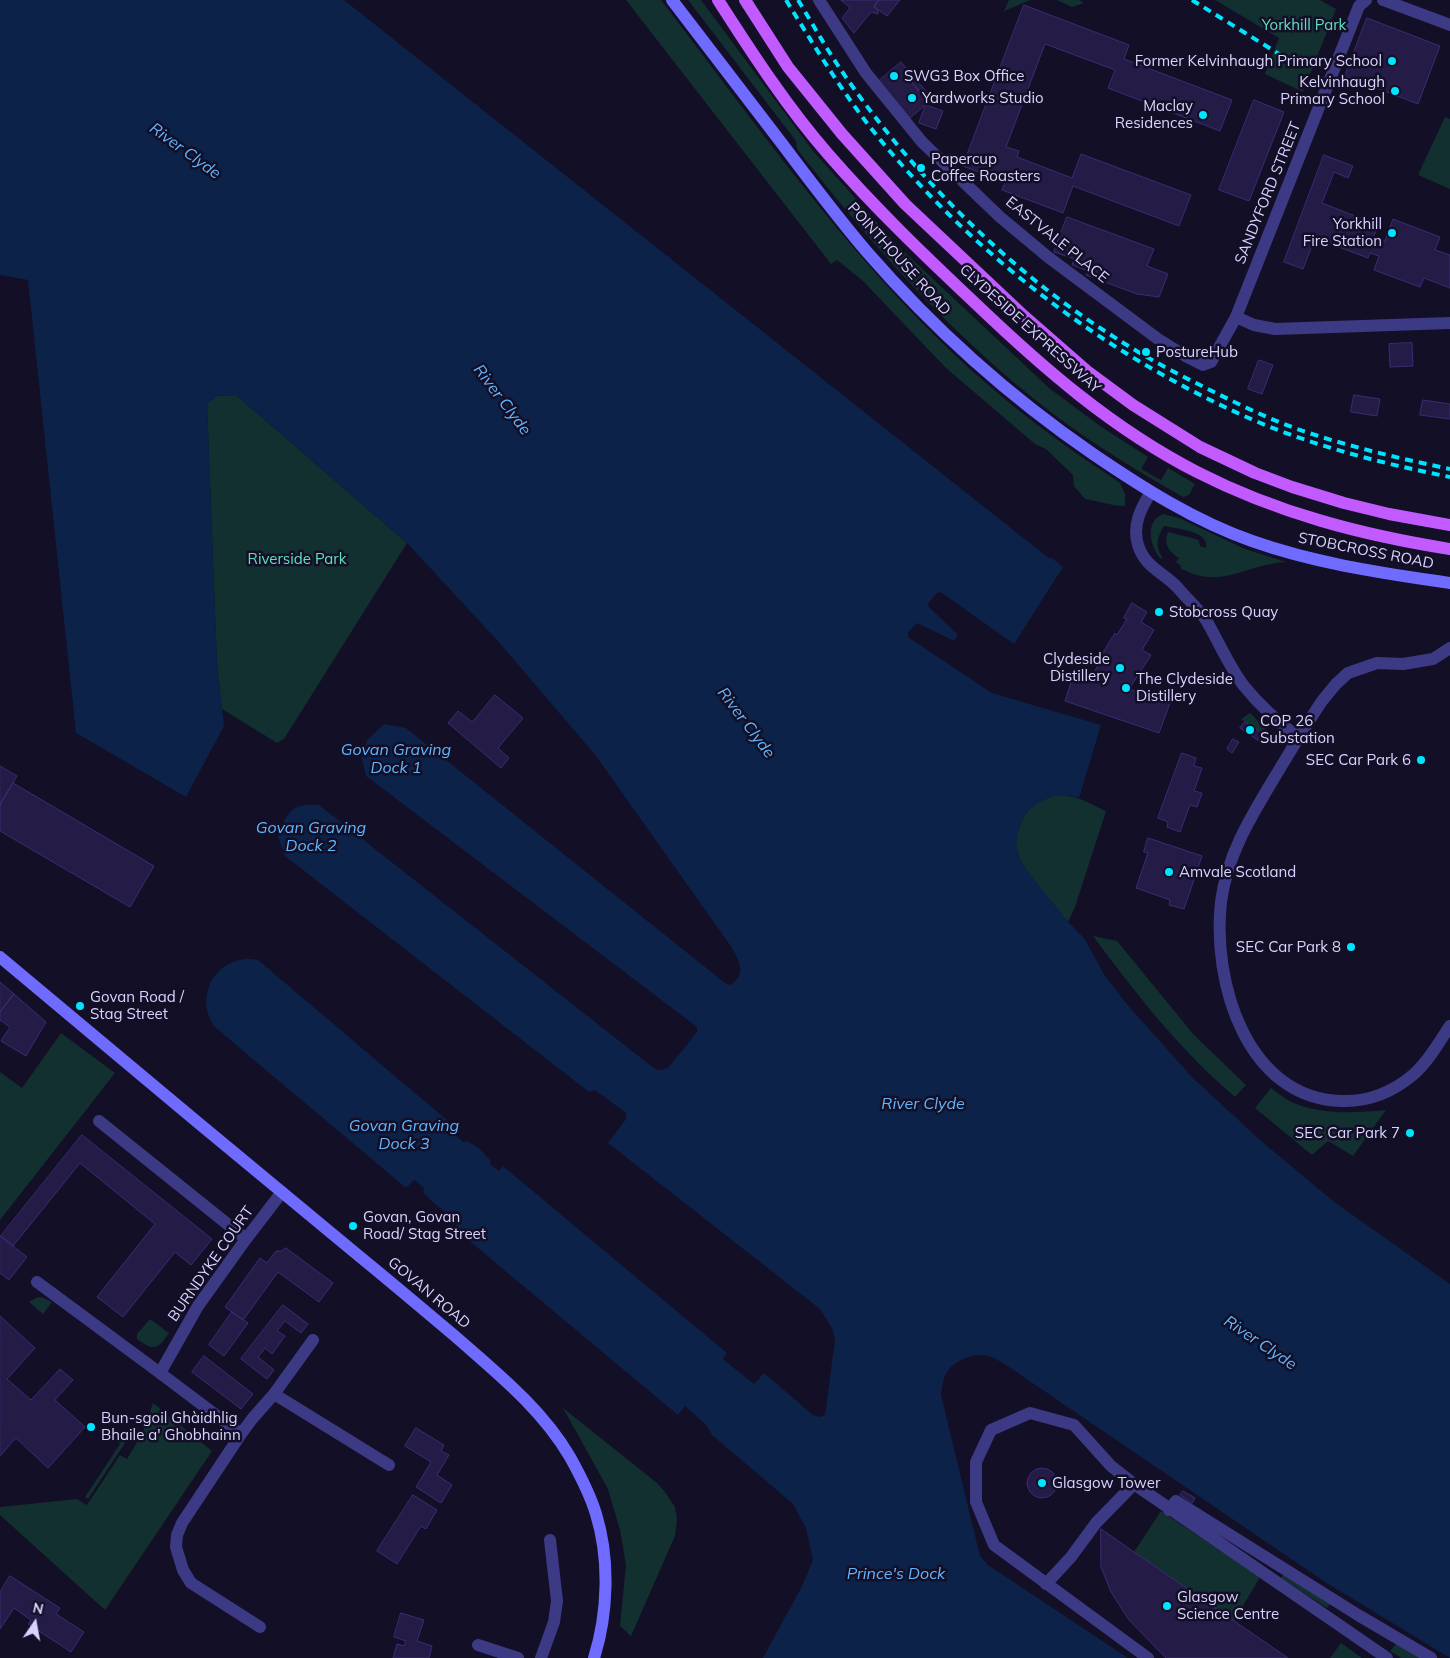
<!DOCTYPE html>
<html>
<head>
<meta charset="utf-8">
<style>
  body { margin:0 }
  #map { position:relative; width:1450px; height:1658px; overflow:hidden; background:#130f26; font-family:Mulish,sans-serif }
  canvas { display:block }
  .north { position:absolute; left:10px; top:1598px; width:50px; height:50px; -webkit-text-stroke:4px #130f26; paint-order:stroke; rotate:12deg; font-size:14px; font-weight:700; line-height:20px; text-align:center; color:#d9d4ff }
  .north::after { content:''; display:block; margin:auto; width:18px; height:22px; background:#d9d4ff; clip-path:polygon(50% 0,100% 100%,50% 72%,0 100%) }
</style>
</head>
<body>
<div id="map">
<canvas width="1450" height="1658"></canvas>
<div class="north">N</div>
</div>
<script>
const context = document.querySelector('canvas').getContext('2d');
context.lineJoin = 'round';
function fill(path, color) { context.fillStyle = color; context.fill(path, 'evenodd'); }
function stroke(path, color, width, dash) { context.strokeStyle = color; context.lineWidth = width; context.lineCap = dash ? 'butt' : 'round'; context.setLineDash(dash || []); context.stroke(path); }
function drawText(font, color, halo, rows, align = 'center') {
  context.font = font + ' Mulish,sans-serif'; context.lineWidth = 5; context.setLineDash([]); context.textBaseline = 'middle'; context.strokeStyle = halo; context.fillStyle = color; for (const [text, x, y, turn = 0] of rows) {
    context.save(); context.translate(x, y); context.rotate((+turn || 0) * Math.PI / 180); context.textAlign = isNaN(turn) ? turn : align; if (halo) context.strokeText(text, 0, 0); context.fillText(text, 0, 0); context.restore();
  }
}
const green = new Path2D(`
  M 626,0 L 661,0 C 755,122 843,250 956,356 C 992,390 1032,422 1073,451 C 1088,462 1105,472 1120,483 L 1125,494 L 1125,506 C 1111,506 1099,501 1085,499 L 1074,486 L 1073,475 L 1046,449 L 1035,444 L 946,368 L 862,280 L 837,260 L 831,264 Z
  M 688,0 L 701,0 L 813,151 L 897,245 L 1049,388 L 1100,426 L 1148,457 L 1141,469 L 1161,480 L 1168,468 L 1195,484 L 1189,495 L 1183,497 C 1138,471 1094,445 1052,413 C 953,337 874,248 797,149 L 796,141 Z
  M 1009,0 L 1030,0 L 1004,11 Z
  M 1057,0 L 1079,0 L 1084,3 L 1072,7 Z
  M 1215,0 L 1320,0 L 1336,9 L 1303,92 L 1265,74 L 1279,38 Z
  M 1445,117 L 1450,119 L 1450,189 L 1418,175 Z
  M 236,395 L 407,543 L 284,739 L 277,743 L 222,709 L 217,664 L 207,404 L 217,396 Z
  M 1163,514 L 1179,518 L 1245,549 L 1286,562 C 1245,564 1221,591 1180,568 L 1181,566 L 1176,562 L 1179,558 C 1169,552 1163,544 1168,532 L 1196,539 L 1199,541 L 1200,546 L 1206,548 C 1210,531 1177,529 1164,526 C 1157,537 1155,546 1162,557 L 1161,559 C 1150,547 1144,522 1163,514 Z
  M 1250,713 L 1271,734 L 1272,744 L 1262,737 L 1263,734 L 1241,719 Z
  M 1055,795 C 1075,794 1089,803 1106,811 L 1075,907 L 1068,922 C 1054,903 1018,868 1016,846 C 1015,838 1018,831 1021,823 C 1026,808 1040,799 1055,795 Z
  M 1093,936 L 1117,941 L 1194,1035 L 1246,1085 L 1235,1097 C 1180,1050 1136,994 1093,936 Z
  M 61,1033 L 115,1073 L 0,1220 L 0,1072 L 22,1088 Z
  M 1271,1088 C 1278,1093 1286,1100 1294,1103 C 1323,1115 1355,1113 1386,1110 L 1353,1156 L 1328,1141 L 1312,1155 L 1255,1108 Z
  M 40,1297 L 44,1298 L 52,1302 L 43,1314 L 29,1302 L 36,1298 Z
  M 150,1319 L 169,1333 C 158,1350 153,1351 137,1339 L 137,1334 Z
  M 153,1403 L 212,1451 L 105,1610 L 0,1515 L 0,1507 L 77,1499 L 87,1505 L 120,1455 L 127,1459 L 142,1434 Z
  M 563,1408 L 657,1483 L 665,1492 L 675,1507 L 677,1519 L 675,1536 L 631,1636 L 620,1626 L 626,1565 L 620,1530 L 608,1489 Z
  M 119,1430 L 129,1437 L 88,1499 L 85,1497 L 120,1444 L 113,1439 Z
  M 1161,1511 L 1260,1577 L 1234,1621 L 1134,1552 Z
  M 1285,1572 L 1331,1603 L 1327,1608 L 1281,1578 Z
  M 1341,1643 L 1362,1658 L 1330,1658 Z
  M 1396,1644 L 1421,1658 L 1401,1658 L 1390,1651 Z`);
const water = new Path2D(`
  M 0,0 L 344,0 L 1050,559 L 1052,558 L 1063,567 L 1014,644 L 942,593 L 938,592 L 929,602 L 928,606 L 958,635 L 954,641 L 917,623 L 908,633 L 908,637 L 992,693 L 1101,725 L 1079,798 L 1071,796 L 1055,795 L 1036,804 L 1025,814 L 1022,820 L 1018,833 L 1016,846 L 1020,859 L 1026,869 L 1068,922 L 1084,938 L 1105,976 L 1131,1009 L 1192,1077 L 1261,1141 L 1333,1201 L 1450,1284 L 1450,1658 L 1325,1582 L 1006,1365 C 1001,1362 995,1358 989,1356 C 976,1352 954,1360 947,1372 C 943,1379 942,1387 941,1395 L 980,1556 L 988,1565 L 1128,1658 L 763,1658 L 802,1586 L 813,1560 L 806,1528 L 793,1504 L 712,1435 L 705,1424 L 685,1406 L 678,1415 L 454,1228 L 461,1219 L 453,1211 L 448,1214 L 435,1204 L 423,1192 L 424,1188 L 414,1180 L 406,1188 L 216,1028 C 191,997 218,952 258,960 L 455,1127 L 452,1132 L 463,1142 L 467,1141 L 479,1148 L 491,1161 L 490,1164 L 499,1171 L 503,1166 L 727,1353 L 723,1359 L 754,1384 L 764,1373 L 813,1415 L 819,1417 L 825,1415 L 835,1340 L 832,1328 L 820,1309 L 608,1143 L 626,1119 L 626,1113 L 595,1090 L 589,1092 L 285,856 L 278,837 C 287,812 291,803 319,805 L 655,1069 L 662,1070 L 668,1068 L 697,1032 L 697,1027 L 693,1024 L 366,776 L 361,755 L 368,739 L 384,724 L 406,728 L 725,983 L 731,985 C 748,973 738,959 730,945 L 596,756 L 497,640 L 407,543 L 236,395 L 217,396 L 207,404 L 217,664 L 224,726 L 186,797 L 76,733 L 28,280 L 0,275 Z`);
const building = new Path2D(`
  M 841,0 L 879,0 L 874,7 L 878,10 L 878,14 L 871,12 L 854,33 L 842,18 L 850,8 Z
  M 879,0 L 900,0 L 887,16 L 874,7 Z
  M 1024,5 L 1129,45 L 1124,59 L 1232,100 L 1220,131 L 1108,88 L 1115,70 L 1045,44 L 1006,147 L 1019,151 L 1017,157 L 1072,178 L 1081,154 L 1191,195 L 1179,226 L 1073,186 L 1063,213 L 1002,190 L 1005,182 L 963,166 Z
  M 1367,18 L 1440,46 L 1418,104 L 1345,76 Z
  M 901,62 L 907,69 L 903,72 L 929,102 L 910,118 L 879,81 Z
  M 907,69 L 926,91 L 922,95 L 903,72 Z
  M 1254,100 L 1284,112 L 1249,201 L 1219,190 Z
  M 926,105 L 943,111 L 936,129 L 919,123 Z
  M 1324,155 L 1353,166 L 1348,178 L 1334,172 L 1322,203 L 1378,225 L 1374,236 L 1385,241 L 1393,219 L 1440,237 L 1435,250 L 1450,255 L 1450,288 L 1424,278 L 1420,287 L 1374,270 L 1379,256 L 1370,253 L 1368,258 L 1315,238 L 1303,269 L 1284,262 Z
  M 1067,217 L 1154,249 L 1147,266 L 1168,274 L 1159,297 L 1137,294 L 1086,275 L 1088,271 L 1072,265 L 1074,259 L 1054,252 Z
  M 1412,343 L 1413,366 L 1390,367 L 1389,344 Z
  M 1259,360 L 1273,365 L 1262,394 L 1248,389 Z
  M 1354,395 L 1380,399 L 1377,416 L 1351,412 Z
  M 1423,400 L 1450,404 L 1450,419 L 1420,415 Z
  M 1132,603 L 1147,612 L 1141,622 L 1154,630 L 1142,650 L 1151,655 L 1131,686 L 1127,683 L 1126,688 L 1170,703 L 1159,733 L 1065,701 L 1075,670 L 1092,676 L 1098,665 L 1096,664 L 1115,633 L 1117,635 L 1127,619 L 1124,618 Z
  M 495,695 L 523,718 L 498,748 L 509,758 L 501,768 L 448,723 L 458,711 L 472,722 Z
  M 1245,722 L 1264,734 L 1259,741 L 1240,728 Z
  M 1233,739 L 1239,742 L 1232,753 L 1227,749 Z
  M 1182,753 L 1196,758 L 1194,766 L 1202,768 L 1194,791 L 1202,793 L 1197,807 L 1190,805 L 1180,832 L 1167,827 L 1168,822 L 1158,818 Z
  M 0,766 L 17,776 L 0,805 Z
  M 13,783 L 154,866 L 130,907 L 0,831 L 0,805 Z
  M 1148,838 L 1202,856 L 1184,909 L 1169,905 L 1170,900 L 1136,888 L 1148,853 L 1144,852 Z
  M 0,982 L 14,994 L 0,1012 Z
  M 14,994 L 46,1022 L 26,1056 L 1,1041 L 10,1027 L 0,1020 L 0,1012 Z
  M 82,1135 L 212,1239 L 191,1265 L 175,1252 L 123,1317 L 97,1297 L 155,1224 L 80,1163 L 13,1246 L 1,1236 Z
  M 0,1236 L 27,1257 L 9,1280 L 0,1273 Z
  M 286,1248 L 333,1283 L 319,1302 L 278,1272 L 243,1320 L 225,1307 L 260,1258 L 267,1263 L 276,1251 L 281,1251 Z
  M 283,1305 L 308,1324 L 301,1333 L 285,1321 L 277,1331 L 285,1336 L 272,1354 L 265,1348 L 258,1357 L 274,1370 L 267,1379 L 241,1359 Z
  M 232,1312 L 248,1323 L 224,1356 L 209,1345 Z
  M 0,1316 L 35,1348 L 7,1379 L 31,1400 L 60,1369 L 73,1380 L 55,1400 L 85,1427 L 48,1468 L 16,1438 L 0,1456 Z
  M 204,1356 L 253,1394 L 241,1409 L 192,1372 Z
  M 416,1428 L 444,1445 L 441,1451 L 449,1455 L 437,1475 L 452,1485 L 441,1503 L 416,1487 L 431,1462 L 405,1446 Z
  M1027 1483a15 15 0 1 1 30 0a15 15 0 1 1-30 0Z
  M 1183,1491 L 1195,1498 L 1192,1503 L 1180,1495 Z
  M 413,1495 L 437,1510 L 426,1529 L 421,1526 L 397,1564 L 377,1551 Z
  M 1101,1529 L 1134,1552 L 1288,1658 L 1166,1658 L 1129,1620 L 1111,1592 L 1101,1567 Z
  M 10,1576 L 60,1608 L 56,1614 L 84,1632 L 71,1652 L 28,1624 L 31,1620 L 14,1608 L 0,1629 L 0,1592 Z
  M 401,1613 L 424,1620 L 417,1641 L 432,1646 L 429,1658 L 393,1658 L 397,1644 L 404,1646 L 406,1641 L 394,1637 Z`);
const street = new Path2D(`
  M 819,0 L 866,73 L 922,142 L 1000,217 L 1048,257 L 1158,339 L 1187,357 L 1203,365 L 1211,362 L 1236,317 L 1359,6 L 1366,0
  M 1383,0 L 1450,25
  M 1236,317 L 1254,325 L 1275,329 L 1450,323
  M 1151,492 C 1141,508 1132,525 1138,545 C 1145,568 1165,573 1178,588 C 1187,599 1199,609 1206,620 C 1219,642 1228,665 1244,686 C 1260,706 1278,722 1299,738
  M 1450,648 L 1433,659 L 1403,664 L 1377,663 L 1348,673 L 1336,684 L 1322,701 C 1306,725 1291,750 1276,775 C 1252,815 1227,854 1221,902 C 1212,981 1246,1098 1341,1101 C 1368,1102 1393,1092 1414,1074 C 1429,1061 1439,1042 1450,1026
  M 99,1121 L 246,1239
  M 37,1282 L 160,1373
  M 274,1394 L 313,1340
  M 241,1434 L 160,1373 L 198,1306 L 246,1239 L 282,1192
  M 1134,1484 L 1111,1466 L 1074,1425 L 1030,1413 L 991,1430 L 976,1462 L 976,1502 L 994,1545 L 1148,1658
  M 1169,1510 L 1176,1501 L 1358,1615 L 1431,1658
  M 1046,1584 L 1071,1557 L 1096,1523 L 1134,1484 L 1387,1658
  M 260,1627 L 191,1583 L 183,1570 L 176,1547 L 177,1535 L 182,1523 L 241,1434 L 252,1419 L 274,1394 L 389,1465
  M 478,1645 L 518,1658
  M 541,1658 L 554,1622 L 557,1601 L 550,1540`);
const secondary = new Path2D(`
  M 672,0 C 709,48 746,97 783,145 C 810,181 838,218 867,252 C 933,328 1010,397 1093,454 C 1143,488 1195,521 1252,541 C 1317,564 1383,573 1450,583
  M 0,957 C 119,1057 239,1157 359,1256 C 392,1283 424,1310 456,1337 C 497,1373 542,1409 570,1457 C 580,1475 590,1494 596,1514 C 610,1559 608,1614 594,1658`);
const primary = new Path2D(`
  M 718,0 C 752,53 787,107 828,154 C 874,207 924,255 975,303 C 1043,368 1113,429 1197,472 C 1277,513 1362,535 1450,549
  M 745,0 L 788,67 L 842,134 L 905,204 L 1024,316 L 1087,371 L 1133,405 L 1200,447 L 1255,473 L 1292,487 L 1344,503 L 1389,514 L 1450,525`);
const rail = new Path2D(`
  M 786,0 C 815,47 843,94 878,137 C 973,253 1096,347 1231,410 C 1301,443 1375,462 1450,477
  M 798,0 C 811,21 823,43 837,64 C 907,169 1004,267 1111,335 C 1140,354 1171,371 1202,386 C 1236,403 1272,421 1309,433 C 1355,448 1402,459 1450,469
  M 1192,0 L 1284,57`);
const markers = [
  [1392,61,5,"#00e5ff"],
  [894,76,5,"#00e5ff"],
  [1395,91,5,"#00e5ff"],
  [912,98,5,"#00e5ff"],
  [1203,115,5,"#00e5ff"],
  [921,168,5,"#00e5ff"],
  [1392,233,5,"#00e5ff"],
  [1146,352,5,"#00e5ff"],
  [1159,612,5,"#00e5ff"],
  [1120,668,5,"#00e5ff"],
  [1126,688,5,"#00e5ff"],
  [1250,730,5,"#00e5ff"],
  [1421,760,5,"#00e5ff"],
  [1169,872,5,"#00e5ff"],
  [1351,947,5,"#00e5ff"],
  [80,1006,5,"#00e5ff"],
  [1410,1133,5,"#00e5ff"],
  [353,1226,5,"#00e5ff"],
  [91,1427,5,"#00e5ff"],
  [1042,1483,5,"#00e5ff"],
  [1167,1606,5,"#00e5ff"]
];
const parkNames = [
  ["Yorkhill Park",1304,25],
  ["Riverside Park",297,559]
];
const poiNames = [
  ["Former Kelvinhaugh Primary School",1382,61,"right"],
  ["SWG3 Box Office",904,76],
  ["Kelvinhaugh",1385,82,"right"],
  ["Primary School",1385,99,"right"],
  ["Yardworks Studio",922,98],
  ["Maclay",1193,106,"right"],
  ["Residences",1193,123,"right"],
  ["Papercup",931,159],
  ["Coffee Roasters",931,176],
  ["Yorkhill",1382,224,"right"],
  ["Fire Station",1382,241,"right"],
  ["PostureHub",1156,352],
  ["Stobcross Quay",1169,612],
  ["Clydeside",1110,659,"right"],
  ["Distillery",1110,676,"right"],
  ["The Clydeside",1136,679],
  ["Distillery",1136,696],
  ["COP 26",1260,721],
  ["Substation",1260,738],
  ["SEC Car Park 6",1411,760,"right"],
  ["Amvale Scotland",1179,872],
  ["SEC Car Park 8",1341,947,"right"],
  ["Govan Road /",90,997],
  ["Stag Street",90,1014],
  ["SEC Car Park 7",1400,1133,"right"],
  ["Govan, Govan",363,1217],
  ["Road/ Stag Street",363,1234],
  ["Bun-sgoil Ghàidhlig",101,1418],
  ["Bhaile a' Ghobhainn",101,1435],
  ["Glasgow Tower",1052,1483],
  ["Glasgow",1177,1597],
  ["Science Centre",1177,1614]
];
const streetNames = [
  ["SANDYFORD STREET",1268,193,-68],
  ["EASTVALE PLACE",1057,240,39],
  ["POINTHOUSE ROAD",899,259,48],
  ["CLYDESIDE EXPRESSWAY",1030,329,42],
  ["STOBCROSS ROAD",1366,551,11],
  ["BURNDYKE COURT",211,1264,-55],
  ["GOVAN ROAD",429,1293,40]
];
const waterNames = [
  ["River Clyde",185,151,36],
  ["River Clyde",502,400,53],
  ["River Clyde",746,723,53],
  ["Govan Graving",396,750],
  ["Dock 1",396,768],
  ["Govan Graving",311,828],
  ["Dock 2",311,846],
  ["River Clyde",923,1104],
  ["Govan Graving",404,1126],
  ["Dock 3",404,1144],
  ["River Clyde",1260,1343,34],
  ["Prince's Dock",896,1574]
];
fill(green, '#12302f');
fill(water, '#0c2248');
fill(building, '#241b47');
stroke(building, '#3b2d73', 1);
stroke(street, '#3d3a85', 12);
stroke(secondary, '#6f6bff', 12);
stroke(primary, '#c25bff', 12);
stroke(rail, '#00e5ff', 4, [8, 6]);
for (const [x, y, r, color] of markers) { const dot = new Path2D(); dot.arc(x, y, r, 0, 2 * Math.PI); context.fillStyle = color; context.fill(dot); stroke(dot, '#130f26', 2); }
drawText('15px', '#5fe0c0', '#130f26', parkNames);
drawText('15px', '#d9d4ff', '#130f26', poiNames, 'left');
drawText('15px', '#d9d4ff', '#130f26', streetNames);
drawText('italic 16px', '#62b6ff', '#130f26', waterNames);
</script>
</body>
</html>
